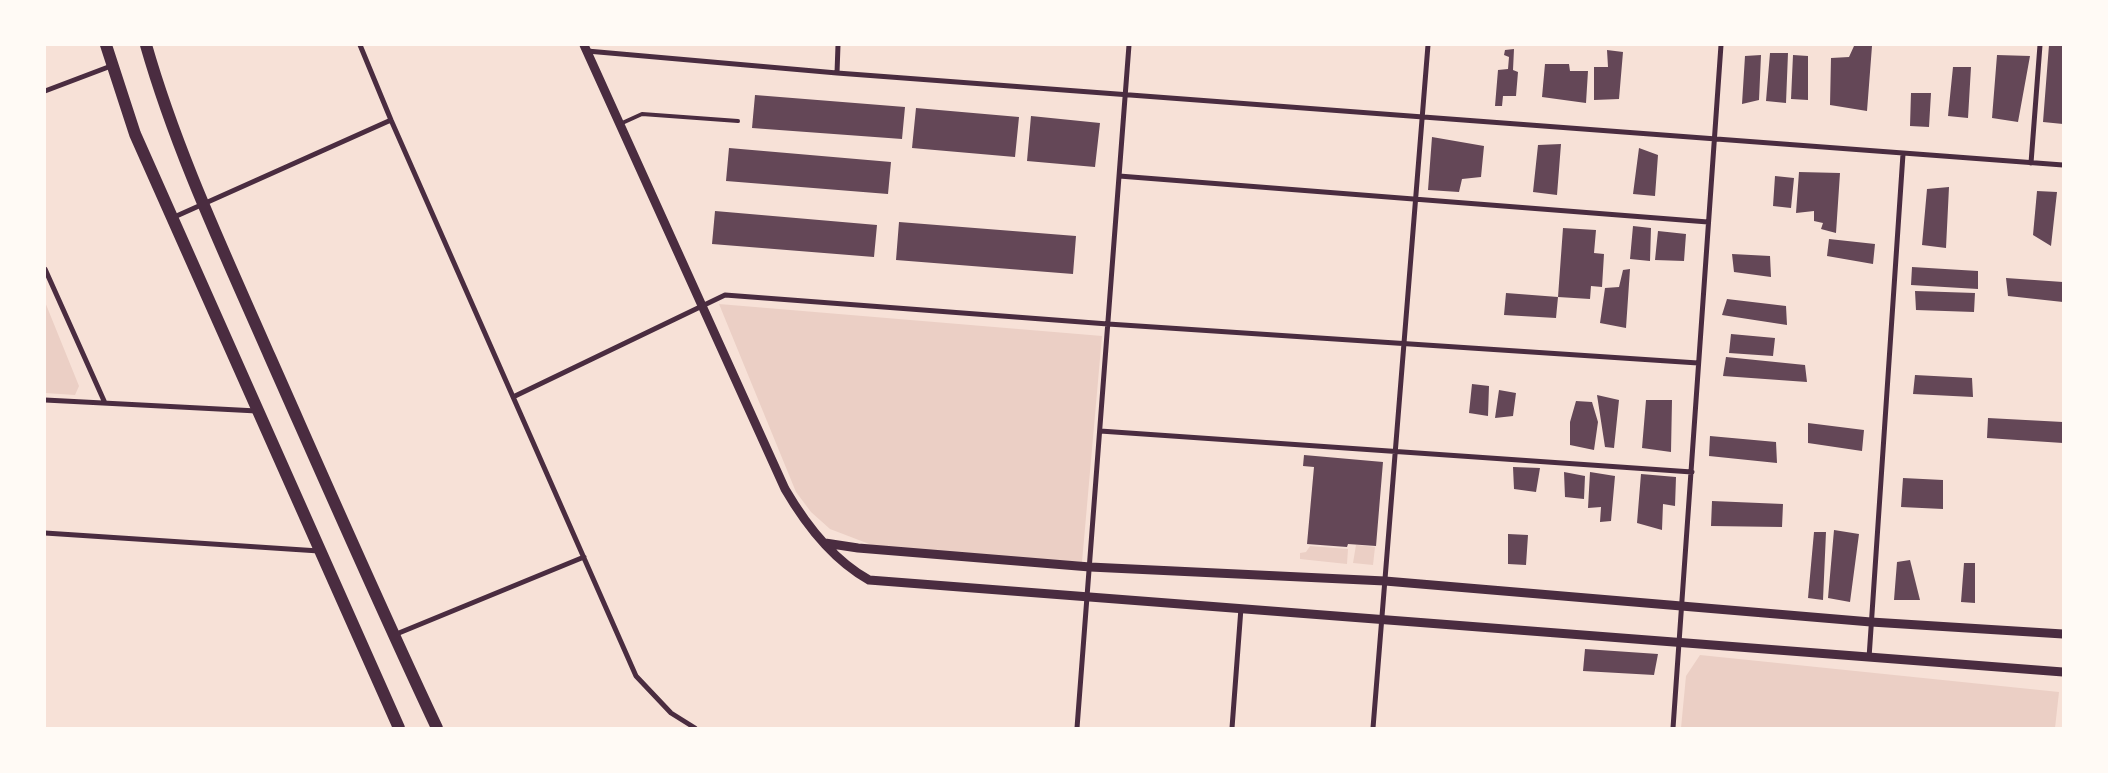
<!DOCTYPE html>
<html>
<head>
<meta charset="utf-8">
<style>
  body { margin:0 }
  #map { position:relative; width:2108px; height:773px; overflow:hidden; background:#f7e1d7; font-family:Merriweather,serif }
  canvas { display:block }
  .frame { position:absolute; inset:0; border:46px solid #fffaf5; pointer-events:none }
</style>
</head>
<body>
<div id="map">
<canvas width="2108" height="773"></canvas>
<div class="frame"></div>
</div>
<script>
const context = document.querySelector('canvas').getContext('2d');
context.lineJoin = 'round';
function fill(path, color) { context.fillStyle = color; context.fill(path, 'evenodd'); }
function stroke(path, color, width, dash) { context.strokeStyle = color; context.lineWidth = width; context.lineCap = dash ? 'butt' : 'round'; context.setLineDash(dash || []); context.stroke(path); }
const green = new Path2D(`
  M 45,302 L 79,386 L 75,395 L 45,393 Z
  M 719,304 L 1102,336 L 1082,562 L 877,547 L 830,529 L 811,512 L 796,492 Z
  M 1356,545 L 1375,547 L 1373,565 L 1353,563 Z
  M 1310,546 L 1348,549 L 1347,564 L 1300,559 L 1300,553 L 1306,552 Z
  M 1700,655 L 2059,692 L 2055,728 L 1681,728 L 1686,676 Z`);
const building = new Path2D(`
  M 2049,45 L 2063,45 L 2063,124 L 2043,122 Z
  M 1854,46 L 1872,46 L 1867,111 L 1830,105 L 1831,58 L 1849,57 Z
  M 1514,49 L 1513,70 L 1518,72 L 1516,96 L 1503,96 L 1502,106 L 1495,106 L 1498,70 L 1508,69 L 1509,57 L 1504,55 L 1505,50 Z
  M 1607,50 L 1623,52 L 1619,99 L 1594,100 L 1594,67 L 1608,67 Z
  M 1770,53 L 1788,53 L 1786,103 L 1766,101 Z
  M 1761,55 L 1759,100 L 1742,104 L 1745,56 Z
  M 1793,55 L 1808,56 L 1808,100 L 1791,99 Z
  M 1997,55 L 2030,56 L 2018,122 L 1992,118 Z
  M 1545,64 L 1569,64 L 1570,71 L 1588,71 L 1586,103 L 1542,97 Z
  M 1953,67 L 1971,67 L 1968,118 L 1948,116 Z
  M 1911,93 L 1931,93 L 1929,127 L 1910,126 Z
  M 755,95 L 905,107 L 902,139 L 752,128 Z
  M 916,108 L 1019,117 L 1015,157 L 912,148 Z
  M 1031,116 L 1100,123 L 1095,167 L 1027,161 Z
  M 1432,137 L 1484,146 L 1481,177 L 1462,179 L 1459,192 L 1428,190 Z
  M 1561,144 L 1557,195 L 1533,192 L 1538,145 Z
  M 729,148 L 891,162 L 888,194 L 726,181 Z
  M 1639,148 L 1658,155 L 1655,196 L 1633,194 Z
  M 1799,172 L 1840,173 L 1836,233 L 1821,229 L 1823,223 L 1814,221 L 1814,211 L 1796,213 Z
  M 1775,176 L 1794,178 L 1791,208 L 1773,206 Z
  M 1949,187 L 1946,248 L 1922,245 L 1927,189 Z
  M 2037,191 L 2057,192 L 2051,246 L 2033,235 Z
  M 715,211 L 877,225 L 874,257 L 712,244 Z
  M 899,222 L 1076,236 L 1073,274 L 896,260 Z
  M 1633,226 L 1651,228 L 1650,261 L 1630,259 Z
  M 1563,228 L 1596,230 L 1594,253 L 1604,254 L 1602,287 L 1591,286 L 1590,299 L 1558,297 Z
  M 1658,231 L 1686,234 L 1684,261 L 1655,260 Z
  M 1829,239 L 1875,244 L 1873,264 L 1827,256 Z
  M 1732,254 L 1770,256 L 1771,277 L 1734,272 Z
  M 1912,267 L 1978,271 L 1978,289 L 1911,285 Z
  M 1630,269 L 1626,328 L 1600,323 L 1605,288 L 1619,287 L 1623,270 Z
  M 2006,278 L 2063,282 L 2063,302 L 2008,296 Z
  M 1915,291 L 1975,293 L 1974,312 L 1916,310 Z
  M 1506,293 L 1558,297 L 1556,318 L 1504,315 Z
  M 1727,299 L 1786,306 L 1787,325 L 1722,315 Z
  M 1731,334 L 1775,338 L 1773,356 L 1729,353 Z
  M 1726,357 L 1805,365 L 1807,382 L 1723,376 Z
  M 1915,375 L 1972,378 L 1973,397 L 1913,394 Z
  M 1472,384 L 1489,386 L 1488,416 L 1469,413 Z
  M 1499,390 L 1516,393 L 1513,416 L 1495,418 Z
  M 1597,395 L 1619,400 L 1614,448 L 1605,447 Z
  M 1646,400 L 1672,400 L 1671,452 L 1642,448 Z
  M 1576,401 L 1592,402 L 1598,422 L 1594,450 L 1570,445 L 1570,422 Z
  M 1988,418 L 2063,422 L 2063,443 L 1987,438 Z
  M 1808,423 L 1864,430 L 1862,451 L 1808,443 Z
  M 1710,436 L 1776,442 L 1777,463 L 1709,456 Z
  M 1304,455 L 1383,462 L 1376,546 L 1348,544 L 1347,547 L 1307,544 L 1314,467 L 1303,466 Z
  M 1513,467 L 1540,468 L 1536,492 L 1514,489 Z
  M 1564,472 L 1585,476 L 1584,499 L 1565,497 Z
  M 1590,472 L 1615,476 L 1611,521 L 1600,522 L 1601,507 L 1588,508 Z
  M 1641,474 L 1676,477 L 1675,506 L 1663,504 L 1662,530 L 1637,523 Z
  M 1903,478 L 1943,480 L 1943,509 L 1901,507 Z
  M 1712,501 L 1783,504 L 1782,527 L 1711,526 Z
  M 1834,530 L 1859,534 L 1850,602 L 1828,598 Z
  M 1814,532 L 1826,532 L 1823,600 L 1808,598 Z
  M 1508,534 L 1528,535 L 1526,565 L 1508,564 Z
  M 1910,560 L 1920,600 L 1894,600 L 1897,562 Z
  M 1964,563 L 1975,563 L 1975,603 L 1961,602 Z
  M 1585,649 L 1658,654 L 1654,675 L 1583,671 Z`);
const service = new Path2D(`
  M 620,124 L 642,114 L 738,121`);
const minor = new Path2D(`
  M 360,45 L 391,120 L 636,676 L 671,713 L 695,728
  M 587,51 L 837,73 L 2063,165
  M 837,73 L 838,45
  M 45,91 L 111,66
  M 2031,163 L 2040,45
  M 1119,176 L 1708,222
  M 172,218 L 391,120
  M 45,269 L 105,403
  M 513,397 L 725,295 L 1108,324 L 1698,363
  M 45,400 L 257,411
  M 1100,431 L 1692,472
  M 45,533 L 319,551
  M 394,635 L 584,557
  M 1869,658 L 1903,154
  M 1077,728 L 1129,45
  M 1232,728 L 1241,608
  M 1373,728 L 1428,45
  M 1673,728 L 1721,45`);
const tertiary = new Path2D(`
  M 584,45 L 785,489 C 806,525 833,560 869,580 L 2063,672
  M 825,543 L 858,548 L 1090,567 L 1385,581 L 1871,622 L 2063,634`);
const primary = new Path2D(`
  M 106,45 L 135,134 L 399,728
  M 146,45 C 177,153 225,254 270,357 C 325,481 379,605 437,728`);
fill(green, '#ebcfc5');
fill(building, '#644757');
stroke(service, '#4a2c40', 4);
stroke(minor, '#4a2c40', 5);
stroke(tertiary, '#4a2c40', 9);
stroke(primary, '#4a2c40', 12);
</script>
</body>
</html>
